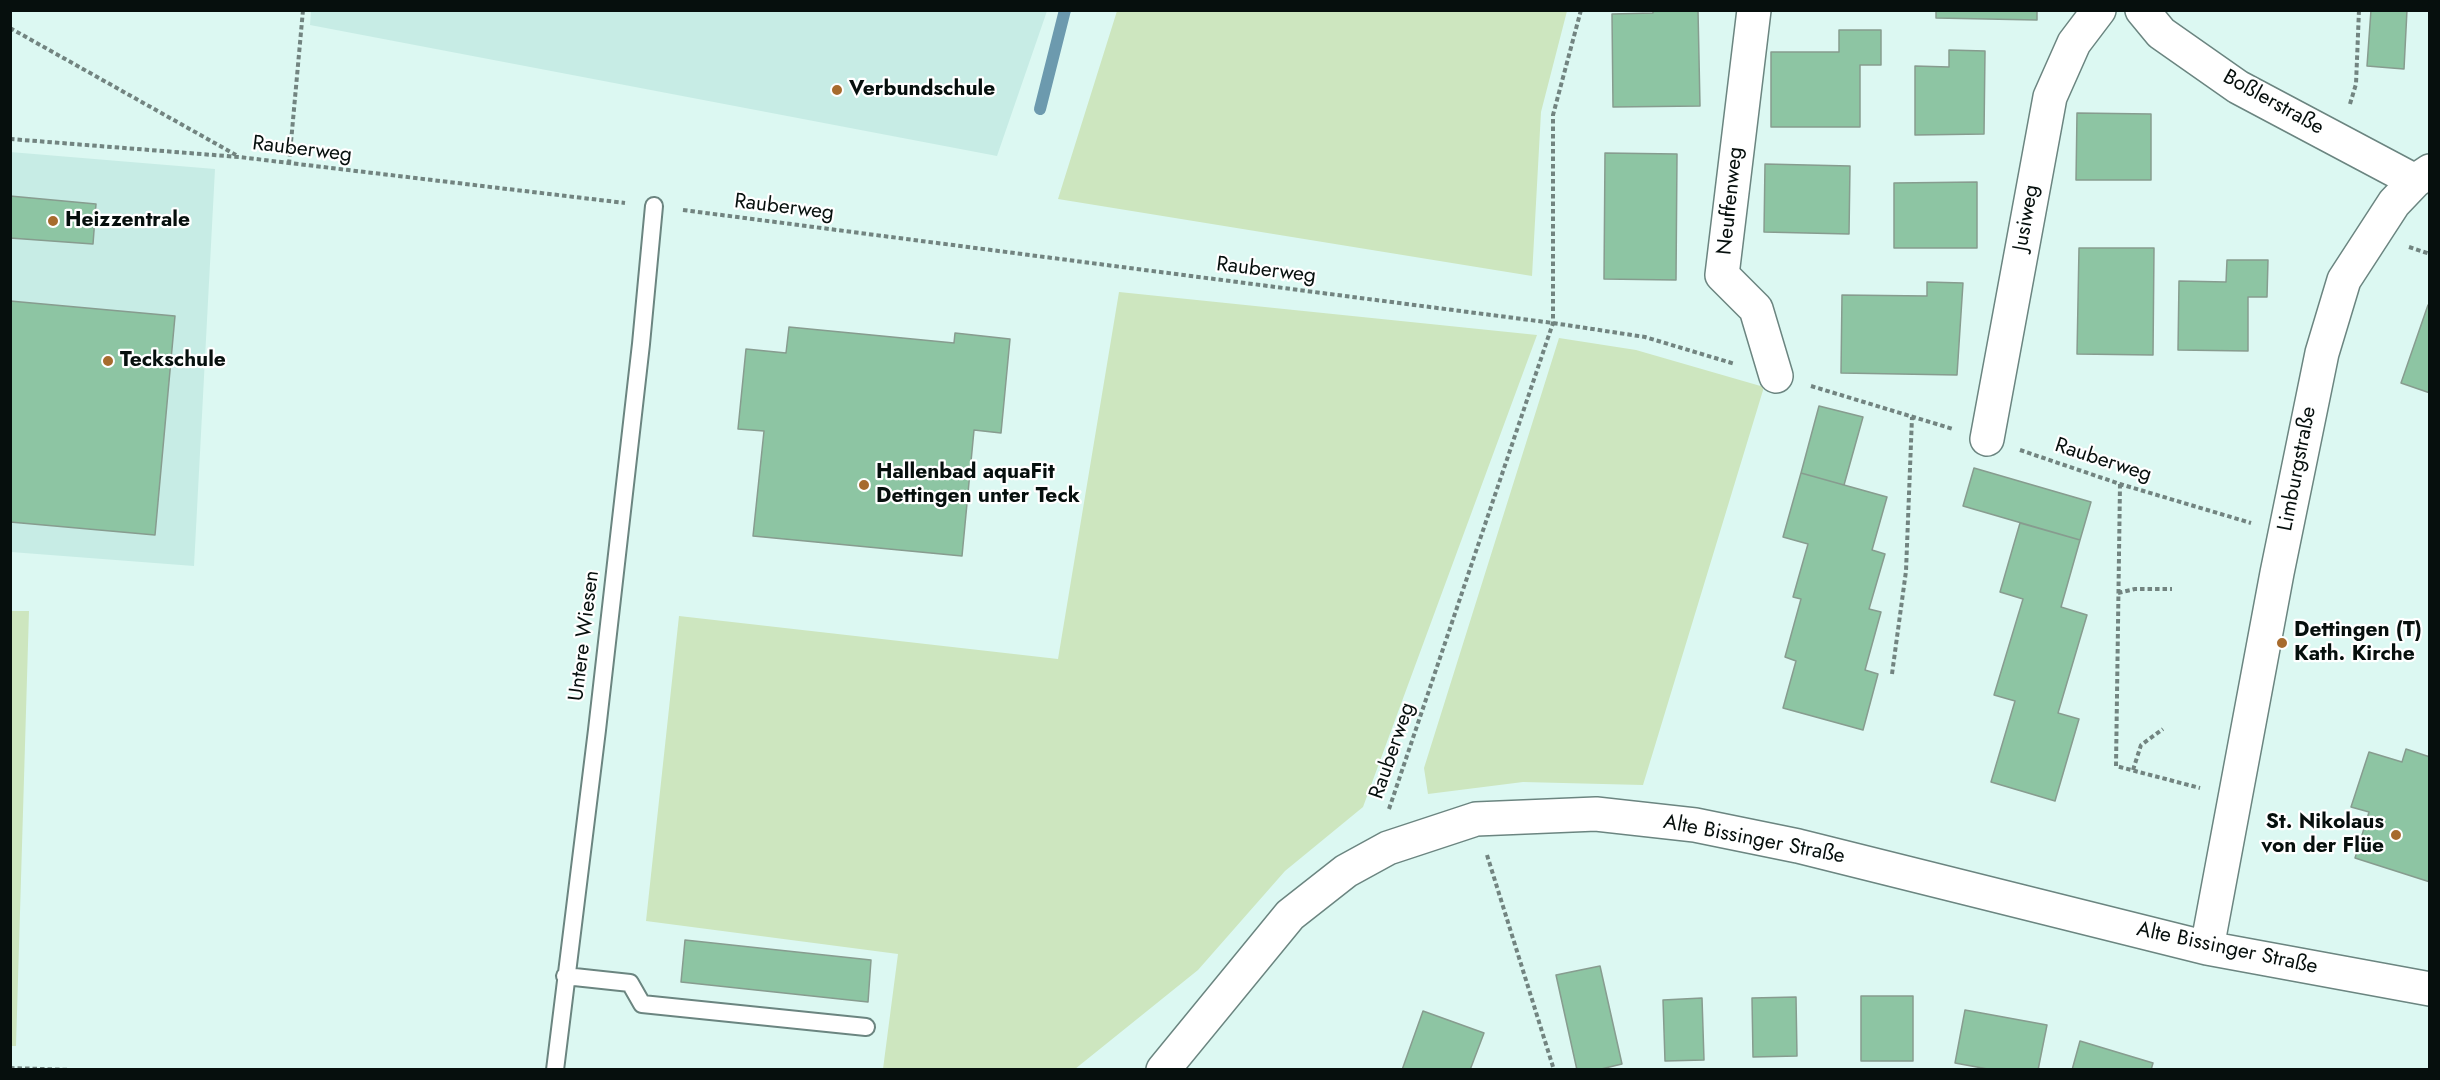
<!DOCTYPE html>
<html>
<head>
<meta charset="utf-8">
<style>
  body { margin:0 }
  #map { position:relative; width:2440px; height:1080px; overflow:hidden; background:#dcf8f2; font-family:Jost,sans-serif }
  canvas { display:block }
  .frame { position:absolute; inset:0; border:12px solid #060f0d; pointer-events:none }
</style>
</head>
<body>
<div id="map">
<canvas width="2440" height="1080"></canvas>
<div class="frame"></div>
</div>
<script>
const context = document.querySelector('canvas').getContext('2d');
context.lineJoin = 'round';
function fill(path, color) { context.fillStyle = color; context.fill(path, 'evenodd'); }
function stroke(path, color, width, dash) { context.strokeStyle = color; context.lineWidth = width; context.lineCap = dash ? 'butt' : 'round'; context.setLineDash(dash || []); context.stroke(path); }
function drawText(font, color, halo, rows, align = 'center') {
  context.font = font + ' Jost,sans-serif'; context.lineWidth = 4.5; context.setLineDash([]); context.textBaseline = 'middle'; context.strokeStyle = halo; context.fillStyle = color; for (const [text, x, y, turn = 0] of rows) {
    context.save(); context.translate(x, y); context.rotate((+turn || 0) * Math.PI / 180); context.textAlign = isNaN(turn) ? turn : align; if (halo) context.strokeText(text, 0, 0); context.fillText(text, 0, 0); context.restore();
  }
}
const built = new Path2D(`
  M 311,11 L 311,10 L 1047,11 L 997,156 L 310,25 Z
  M 10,152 L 215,169 L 194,566 L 11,552 Z`);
const green = new Path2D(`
  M 1117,11 L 1567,11 L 1541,112 L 1532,276 L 1058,199 Z
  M 1119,292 L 1537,335 L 1363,807 L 1285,871 L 1198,970 L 1075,1069 L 883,1069 L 898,954 L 646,921 L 679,616 L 1058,659 Z
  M 1559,338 L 1636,350 L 1764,387 L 1643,785 L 1523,782 L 1428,794 L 1424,768 Z
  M 11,611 L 29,611 L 16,1046 L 10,1046 Z`);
const stream = new Path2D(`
  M 1040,109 L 1065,10`);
const building = new Path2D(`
  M 1653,10 L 1698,10 L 1700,106 L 1613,107 L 1612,14 L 1653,13 Z
  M 1936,10 L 2037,10 L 2037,20 L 1936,18 Z
  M 2371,10 L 2407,10 L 2404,69 L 2367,66 Z
  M 1839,30 L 1881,30 L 1881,65 L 1860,65 L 1860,127 L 1771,127 L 1771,52 L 1839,52 Z
  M 1949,50 L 1985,51 L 1984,134 L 1915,135 L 1915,66 L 1949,67 Z
  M 2077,113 L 2151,114 L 2151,180 L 2076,180 Z
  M 1605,153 L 1677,154 L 1676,280 L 1604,279 Z
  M 1765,164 L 1850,166 L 1849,234 L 1764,232 Z
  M 1977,182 L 1977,248 L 1894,248 L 1894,183 Z
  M 10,196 L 96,204 L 93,244 L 10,238 Z
  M 2079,248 L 2154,248 L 2153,355 L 2077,354 Z
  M 2227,260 L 2268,260 L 2267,297 L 2248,297 L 2248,351 L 2178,350 L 2179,281 L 2226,282 Z
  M 1927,282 L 1963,283 L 1957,375 L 1841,373 L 1842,295 L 1927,296 Z
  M 10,301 L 175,316 L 155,535 L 10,522 Z
  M 2428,305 L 2430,306 L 2430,393 L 2401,383 Z
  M 789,327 L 954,343 L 955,333 L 1010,339 L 1001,433 L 974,430 L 962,556 L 753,536 L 764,431 L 738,429 L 746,349 L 786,353 Z
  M 1819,406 L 1863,417 L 1844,485 L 1801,473 Z
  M 1974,468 L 2091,502 L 2080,540 L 1963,506 Z
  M 1801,473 L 1887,497 L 1872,550 L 1885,554 L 1869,609 L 1881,612 L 1865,670 L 1878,674 L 1863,730 L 1783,708 L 1796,661 L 1785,657 L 1801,599 L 1793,597 L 1808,544 L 1783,537 Z
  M 2020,523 L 2080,540 L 2061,607 L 2087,615 L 2058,713 L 2079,719 L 2055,801 L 1991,782 L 2015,701 L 1994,695 L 2023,599 L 2000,592 Z
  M 2406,749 L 2430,757 L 2430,882 L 2355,858 L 2369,812 L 2351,807 L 2369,752 L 2402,762 Z
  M 685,940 L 871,960 L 868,1002 L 681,982 Z
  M 1600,966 L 1622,1064 L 1597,1070 L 1577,1070 L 1556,975 Z
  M 1861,996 L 1913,996 L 1913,1061 L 1861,1061 Z
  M 1796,997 L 1797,1056 L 1753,1057 L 1752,998 Z
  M 1702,998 L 1704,1060 L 1665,1061 L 1663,1000 Z
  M 1965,1010 L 2047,1025 L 2038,1070 L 1993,1070 L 1955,1063 Z
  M 1423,1011 L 1484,1033 L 1470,1070 L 1402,1070 Z
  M 2080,1041 L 2153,1063 L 2151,1070 L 2072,1070 Z`);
const path = new Path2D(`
  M 10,28 L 236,155
  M 2350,104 L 2356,84 L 2359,10
  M 10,139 L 239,157 L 625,203
  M 289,164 L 303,10
  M 683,210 L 1553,323 L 1645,337 L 1735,364
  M 2409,247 L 2430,254
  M 1811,386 L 1953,429
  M 2020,450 L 2120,484 L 2251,523
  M 2120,484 L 2116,766 L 2200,788
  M 2118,593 L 2135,589 L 2172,589
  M 1892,674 L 1906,571 L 1912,417
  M 2133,770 L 2141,745 L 2163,729
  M 1389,809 L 1553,323 L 1553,115 L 1581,10
  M 1487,855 L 1554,1070
  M 10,1068 L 73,1070`);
const service = new Path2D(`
  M 565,976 L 630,983 L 642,1004 L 866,1027
  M 555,1070 L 597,730 L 641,344 L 654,206`);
const minor = new Path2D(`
  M 1754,10 L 1722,275 L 1756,309 L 1776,376
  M 2142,10 L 2161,33 L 2238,87 L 2415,181
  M 1987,439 L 2050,97 L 2074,43 L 2099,10
  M 2207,948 L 2277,573 L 2322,353 L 2344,280 L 2394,203 L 2415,181 L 2430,171
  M 1163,1070 L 1290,915 L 1346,871 L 1388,848 L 1476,819 L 1596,814 L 1695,825 L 1798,846 L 2207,948 L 2430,989`);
const markers = [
  [837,90,6,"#a76b2d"],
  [53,221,6,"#a76b2d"],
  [108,361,6,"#a76b2d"],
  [864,485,6,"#a76b2d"],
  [2282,643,6,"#a76b2d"],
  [2396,835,6,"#a76b2d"]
];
const poiNames = [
  ["Verbundschule",849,90],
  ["Heizzentrale",65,221],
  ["Teckschule",120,361],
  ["Hallenbad aquaFit",876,473],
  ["Dettingen unter Teck",876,497],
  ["Dettingen (T)",2294,631],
  ["Kath. Kirche",2294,655],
  ["St. Nikolaus",2384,823,"right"],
  ["von der Flüe",2384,847,"right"]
];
const streetNames = [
  ["Boßlerstraße",2273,103,29],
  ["Rauberweg",302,150,7],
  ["Neuffenweg",1731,201,-84],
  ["Rauberweg",784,208,7],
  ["Jusiweg",2027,218,-80],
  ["Rauberweg",1266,271,7],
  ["Rauberweg",2103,461,18],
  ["Limburgstraße",2298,469,-79],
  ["Untere Wiesen",585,636,-83],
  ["Rauberweg",1393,751,-71],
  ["Alte Bissinger Straße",1754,840,11],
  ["Alte Bissinger Straße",2227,949,12]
];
fill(built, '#c7ece5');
fill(green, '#cde6bf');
stroke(stream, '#6c9aae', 12);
fill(building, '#8dc5a3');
stroke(building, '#879c8f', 1.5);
stroke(service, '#6b8580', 20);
stroke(minor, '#6b8580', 36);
stroke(path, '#728480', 4, [4.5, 3]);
stroke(service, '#fff', 16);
stroke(minor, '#fff', 33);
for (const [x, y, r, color] of markers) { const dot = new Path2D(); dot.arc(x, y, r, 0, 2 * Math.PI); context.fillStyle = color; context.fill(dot); stroke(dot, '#fff', 2); }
drawText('bold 21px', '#060f0d', '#fff', poiNames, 'left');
drawText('21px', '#060f0d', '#fff', streetNames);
</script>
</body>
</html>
